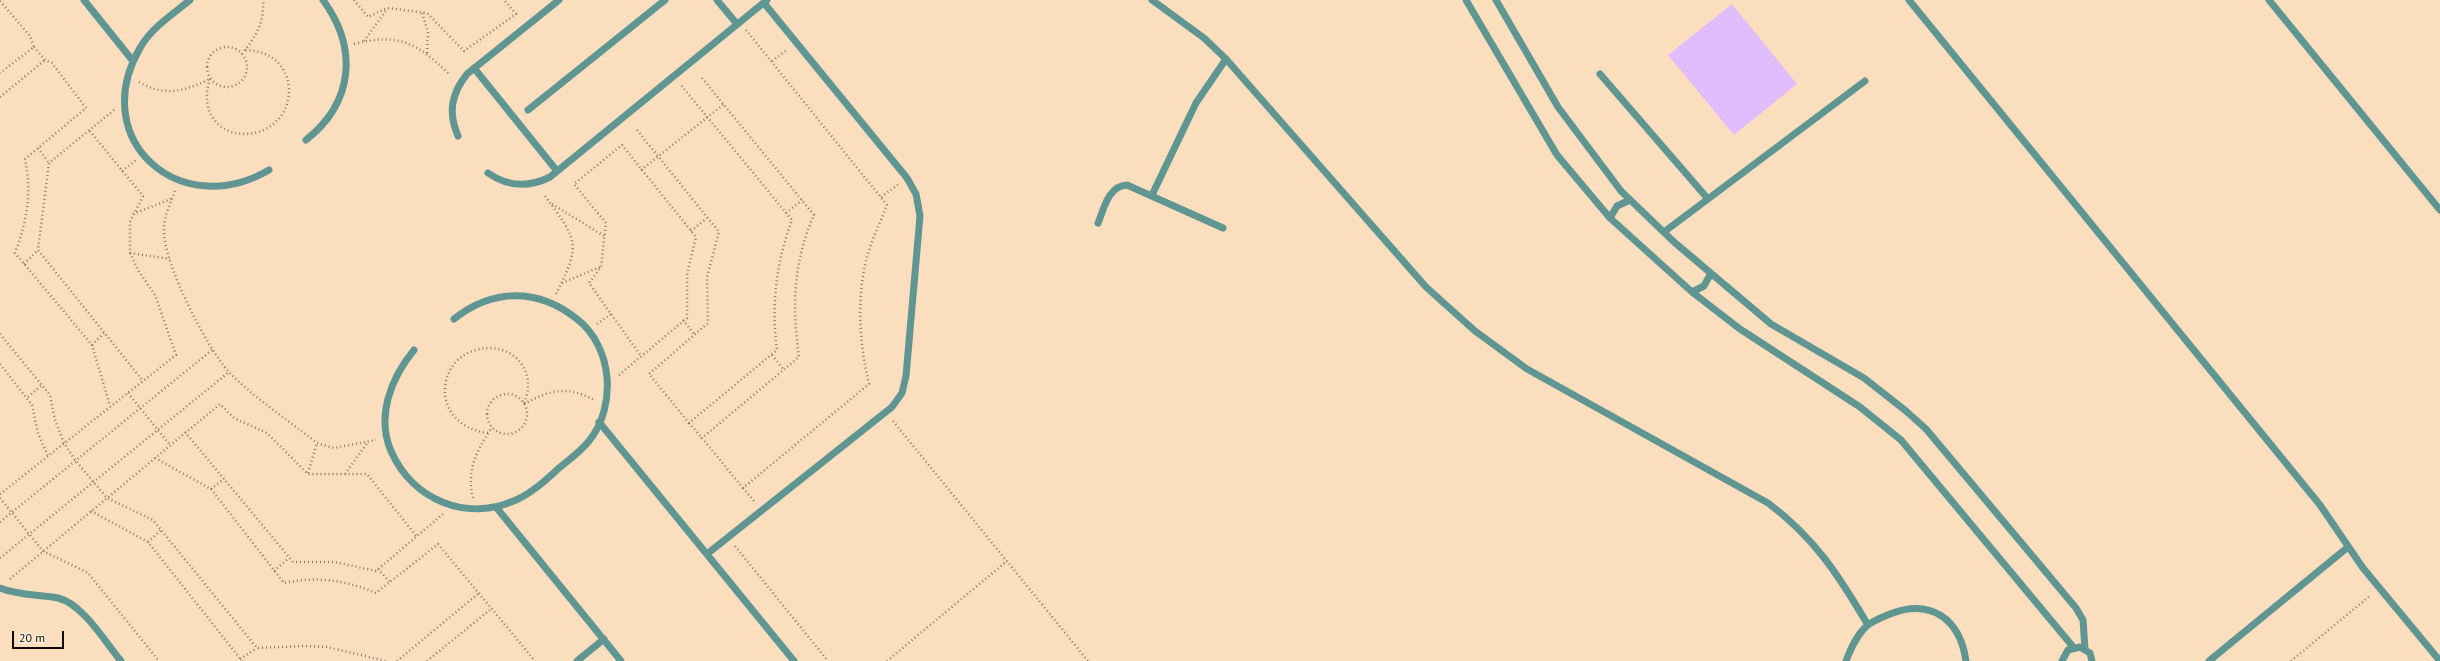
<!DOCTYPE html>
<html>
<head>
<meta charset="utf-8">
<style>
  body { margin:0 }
  #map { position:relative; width:2440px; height:661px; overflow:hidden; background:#fbdebe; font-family:"PT Sans",sans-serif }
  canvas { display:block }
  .scale { position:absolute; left:12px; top:631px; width:52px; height:18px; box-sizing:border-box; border:2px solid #140900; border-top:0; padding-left:5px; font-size:12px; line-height:14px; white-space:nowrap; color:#140900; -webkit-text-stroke:3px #fdeede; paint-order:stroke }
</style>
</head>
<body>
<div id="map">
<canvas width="2440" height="661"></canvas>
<div class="scale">20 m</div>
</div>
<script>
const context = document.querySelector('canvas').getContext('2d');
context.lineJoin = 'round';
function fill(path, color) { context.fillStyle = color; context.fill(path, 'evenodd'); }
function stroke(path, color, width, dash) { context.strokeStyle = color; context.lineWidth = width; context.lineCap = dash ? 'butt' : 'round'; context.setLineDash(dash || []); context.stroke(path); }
const green = new Path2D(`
  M 1732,4 L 1797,84 L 1734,135 L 1668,55 Z`);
const path = new Path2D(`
  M 354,0 L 368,17 L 387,8 L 427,13 L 464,51 L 516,14 L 504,0
  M 0,1 L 30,36 L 34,47 L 0,73
  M 422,13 L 428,32 L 427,53
  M 364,41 L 387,9
  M 354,44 C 399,32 418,44 449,74
  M 34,47 L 45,60 L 52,63 L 86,108 L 25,159 C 32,193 27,221 15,253 L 92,345 L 110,406
  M207 67a20 20 0 1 1 40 0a20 20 0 1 1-40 0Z
  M 242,54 C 255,38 265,22 263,0
  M 772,61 L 787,50
  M 702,78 L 814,215 C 793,262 792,307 799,357 L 702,438 L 743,488 L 869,384 C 859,341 856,297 868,253 C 873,237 881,221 887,205 L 746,30
  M 210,79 C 205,94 205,109 216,122 C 224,131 235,134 246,134 C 302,131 305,51 245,50
  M 139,82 C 164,97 185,91 210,79
  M 0,97 L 45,60
  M 114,110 L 49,163 L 38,250 L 143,381
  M 637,130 L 719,232 L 707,277 L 708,323 L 649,374 L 689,423 L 777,350 C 771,305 776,263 792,220 L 680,84
  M 38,148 L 49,163
  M 641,170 L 724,104
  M 122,171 L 136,160
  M 175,191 C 170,204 163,219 164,232 C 164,264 207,348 229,372 C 254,398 288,420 317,443 L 334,448 L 376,440
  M 545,196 C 577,240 582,243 556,294
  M 881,197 L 899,184
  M 552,204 L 604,236
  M 786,213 L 802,200
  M 133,214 L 171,199
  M 691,231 L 707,218
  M 130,253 L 170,259
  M 24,264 L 38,250
  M 562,283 L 600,267
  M 683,320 L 695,335
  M 597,324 L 611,314
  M 0,334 L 50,395 L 55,420 L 64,443 L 75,460 L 107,498 L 153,520 L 257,648 L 304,646 L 327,647 L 386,661
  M 92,345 L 104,333
  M 772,355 L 784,370
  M 0,364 L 32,405 L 38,433 L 48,456
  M 619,375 L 687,318 L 687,274 L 696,237 L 622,145 L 574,184 L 606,223 L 601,267 L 589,283 L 641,356
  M 128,393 L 170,445
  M487 414a20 20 0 1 1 40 0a20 20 0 1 1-40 0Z
  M 28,397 L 42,385
  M 524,404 C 550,390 567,385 594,400
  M 893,421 L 1088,661
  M 689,423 L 702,438
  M 185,432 L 293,562 L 335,562 L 376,571 L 443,514
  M 488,433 C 426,425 435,349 489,348 C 501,348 511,352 519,361 C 530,374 530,389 524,404
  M 155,458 L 211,489 L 284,583 C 317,576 345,580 376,593 L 438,544 L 535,661
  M 308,473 L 317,443
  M 345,474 L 368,442
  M 743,488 L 754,501
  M 211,489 L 224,479
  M 0,494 L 176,355 L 155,295 L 138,270 L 130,253 L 130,222 L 143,196 L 89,130
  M 0,498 L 43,551 L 88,573 L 159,661
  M 473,498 C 466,469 477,451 492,427
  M 91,511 L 148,542 L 242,661
  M 0,522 L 212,350
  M 148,542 L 161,530
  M 735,546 L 828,661
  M 0,558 L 229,372
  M 378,569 L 390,582
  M 274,571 L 289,558
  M 10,579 L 220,404 L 234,418 L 267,433 L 308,474 L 367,474 L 417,537
  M 240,659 L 257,648
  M 397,661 L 479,593
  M 427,661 L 491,609
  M 887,661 L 1007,561
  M 2291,661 L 2371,595`);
const service = new Path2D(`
  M 84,0 L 133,61
  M 190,0 C 173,14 151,28 140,48 C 87,140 180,222 269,170
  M 717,0 L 737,24
  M 1152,0 L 1204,38 L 1226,59 L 1426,287 L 1475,331 L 1527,369 L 1768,503 C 1815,538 1839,576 1868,625
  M 1466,0 L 1557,155 L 1610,218 L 1692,292 L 1740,329 L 1860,407 L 1901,440 L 2074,648
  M 1496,0 L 1558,107 L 1621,191 L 1674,242 L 1771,324 L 1864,378 L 1906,411 L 1926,429 L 2076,608 L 2083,620 L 2085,649
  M 1909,0 L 2320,505 L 2363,568 L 2440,661
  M 2269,0 L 2440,210
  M 474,68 L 557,171
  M 1600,74 L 1708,199
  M 528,110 L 665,0
  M 458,136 C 448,113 451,94 467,74 L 559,0
  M 306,140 C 354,102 358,48 323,0
  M 488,173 C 508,187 528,188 550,177 L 767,0
  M 1152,195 L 1196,103 L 1226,59
  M 1610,218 L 1617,206 L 1630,200
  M 1098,223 C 1104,209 1108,186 1127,185 L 1223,228
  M 1664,232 L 1865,81
  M 1692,292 L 1704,286 L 1711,273
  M 414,350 C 391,378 376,416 391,451 C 413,501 467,522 516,500 C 532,493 546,480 559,468 C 569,460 581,451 589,441 C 617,406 613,347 577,319 C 538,288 493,288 454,319
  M 599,422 L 794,661
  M 496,507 L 621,661
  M 707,554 L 892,407 L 902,393 L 906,376 L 920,216 L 916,194 L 907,178 L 764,3
  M 0,588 C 19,596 39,594 58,598 C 83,604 105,642 121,661
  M 577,661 L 604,639
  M 1846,661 C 1851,648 1857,634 1868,625 C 1875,620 1883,617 1890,614 C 1931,598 1960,619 1966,661
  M 2062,661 L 2068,650 L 2080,647 L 2090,653 L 2092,661
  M 2209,661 L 2348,547`);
fill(green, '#e2bdfd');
stroke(path, '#8f7b65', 2.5, [1, 3]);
stroke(service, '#609692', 7);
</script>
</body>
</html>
